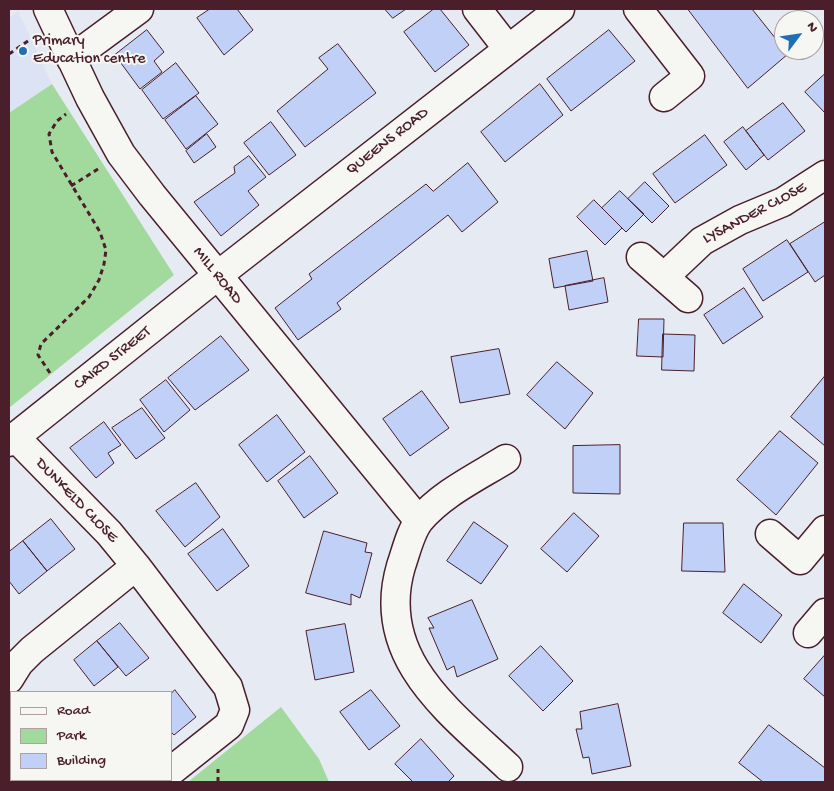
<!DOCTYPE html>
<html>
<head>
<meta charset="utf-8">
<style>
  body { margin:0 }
  #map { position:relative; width:834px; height:791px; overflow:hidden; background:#e6ebf3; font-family:"Gochi Hand",sans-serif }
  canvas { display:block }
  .frame { position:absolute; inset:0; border:10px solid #4a1f2b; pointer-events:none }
  .legend { position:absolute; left:10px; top:691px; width:162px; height:90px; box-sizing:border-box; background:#f6f6f2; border:1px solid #b1a0a2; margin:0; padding:6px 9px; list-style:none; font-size:15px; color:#4a1f2b }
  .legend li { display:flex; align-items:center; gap:10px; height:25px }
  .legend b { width:25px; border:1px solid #b1a0a2 }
  .north { position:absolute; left:774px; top:10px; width:50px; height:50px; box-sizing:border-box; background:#f6f6f2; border:1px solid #b1a0a2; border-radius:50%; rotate:59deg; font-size:14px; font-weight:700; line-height:20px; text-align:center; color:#4a1f2b }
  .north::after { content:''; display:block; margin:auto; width:18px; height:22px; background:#1f6fb2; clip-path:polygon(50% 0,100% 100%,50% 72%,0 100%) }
</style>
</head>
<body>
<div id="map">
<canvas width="834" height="791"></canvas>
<div class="frame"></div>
<ul class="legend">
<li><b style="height:6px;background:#f6f6f2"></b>Road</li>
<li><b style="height:14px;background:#a2d99c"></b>Park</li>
<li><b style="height:14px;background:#c0d0f6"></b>Building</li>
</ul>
<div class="north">N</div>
</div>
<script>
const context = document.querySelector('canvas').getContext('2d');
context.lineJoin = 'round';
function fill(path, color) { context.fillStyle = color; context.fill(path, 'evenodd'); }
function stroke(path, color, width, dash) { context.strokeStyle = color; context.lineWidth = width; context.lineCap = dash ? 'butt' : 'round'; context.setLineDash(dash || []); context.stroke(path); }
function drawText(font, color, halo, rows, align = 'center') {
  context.font = font + ' "Gochi Hand",sans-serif'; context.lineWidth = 4; context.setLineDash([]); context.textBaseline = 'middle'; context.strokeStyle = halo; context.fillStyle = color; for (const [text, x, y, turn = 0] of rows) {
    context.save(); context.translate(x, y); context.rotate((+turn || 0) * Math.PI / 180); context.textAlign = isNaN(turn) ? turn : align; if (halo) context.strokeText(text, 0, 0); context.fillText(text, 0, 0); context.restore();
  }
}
const built = new Path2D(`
  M 18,11 L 52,84 L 9,113 L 9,18 Z`);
const green = new Path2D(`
  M 52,84 L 174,275 L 9,408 L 9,113 Z
  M 281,707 L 319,759 L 329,782 L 188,782 Z`);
const building = new Path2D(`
  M 210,9 L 237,9 L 253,30 L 224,55 L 197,18 Z
  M 385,9 L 406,9 L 393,18 Z
  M 434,9 L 440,9 L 469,45 L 435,72 L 404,32 Z
  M 688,9 L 752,9 L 788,54 L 748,88 Z
  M 147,30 L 164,52 L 154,61 L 162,72 L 140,89 L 115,55 Z
  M 609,30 L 635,61 L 571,111 L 547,79 Z
  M 338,44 L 376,93 L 305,147 L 277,111 L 328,69 L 319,58 Z
  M 176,63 L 199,93 L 163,119 L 142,90 Z
  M 825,74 L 825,113 L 805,92 Z
  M 540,84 L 563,115 L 505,162 L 481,132 Z
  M 196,96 L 218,124 L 186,149 L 165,120 Z
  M 783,103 L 805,131 L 768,160 L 746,131 Z
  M 271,122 L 296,155 L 269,175 L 244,143 Z
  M 743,127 L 764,155 L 746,170 L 724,142 Z
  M 207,134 L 216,147 L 194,163 L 186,151 Z
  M 705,135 L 727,165 L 675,203 L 653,174 Z
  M 249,156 L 266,177 L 248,191 L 259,205 L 221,236 L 194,202 L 235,173 L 234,167 Z
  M 468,163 L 498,202 L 462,232 L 448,215 L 337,303 L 341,309 L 298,340 L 275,308 L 312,279 L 309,274 L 426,184 L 433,191 Z
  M 645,182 L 669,206 L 652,223 L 628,199 Z
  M 620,191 L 644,214 L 626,232 L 602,208 Z
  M 594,200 L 622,228 L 605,245 L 577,217 Z
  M 825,222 L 825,275 L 815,282 L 790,244 Z
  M 787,240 L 808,272 L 763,301 L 743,269 Z
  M 587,251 L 593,281 L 554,288 L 549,259 Z
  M 604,278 L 608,302 L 569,310 L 565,286 Z
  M 744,288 L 763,317 L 723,344 L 704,315 Z
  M 639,319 L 664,319 L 663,357 L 637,356 Z
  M 663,334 L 695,335 L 694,371 L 662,370 Z
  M 221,336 L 249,370 L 195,410 L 168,378 Z
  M 499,349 L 510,394 L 460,403 L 451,357 Z
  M 557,362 L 593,393 L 565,429 L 527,395 Z
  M 825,376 L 825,446 L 791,417 Z
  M 166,380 L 190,410 L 164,432 L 140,400 Z
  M 422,391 L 449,428 L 410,456 L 383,419 Z
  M 142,408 L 165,438 L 136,459 L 112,428 Z
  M 277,415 L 305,452 L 267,482 L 239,445 Z
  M 104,422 L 121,445 L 108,453 L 114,463 L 96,478 L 70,448 Z
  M 780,431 L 818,463 L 776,515 L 737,480 Z
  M 620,445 L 620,494 L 573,493 L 573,446 Z
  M 310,456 L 338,493 L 304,518 L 278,481 Z
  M 196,483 L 220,517 L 185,547 L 156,511 Z
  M 574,513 L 599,536 L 567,572 L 541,549 Z
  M 51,519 L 75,549 L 47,571 L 23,541 Z
  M 474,522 L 508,546 L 481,584 L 447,561 Z
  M 684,523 L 723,523 L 725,572 L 682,571 Z
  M 223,529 L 249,566 L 217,591 L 188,554 Z
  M 324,531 L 367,543 L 365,552 L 372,553 L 360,598 L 351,594 L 351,605 L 306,593 Z
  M 23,541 L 47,571 L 19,594 L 9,581 L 9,552 Z
  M 744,584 L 782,615 L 761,643 L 723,613 Z
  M 472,600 L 498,659 L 457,677 L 454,666 L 447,670 L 429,628 L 434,628 L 428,618 Z
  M 120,623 L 149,658 L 126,676 L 97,641 Z
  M 345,624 L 354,672 L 315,680 L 306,631 Z
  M 97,641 L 118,667 L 94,686 L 74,660 Z
  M 541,646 L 573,681 L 543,711 L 509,676 Z
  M 825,655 L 825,697 L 804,679 Z
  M 175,690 L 196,717 L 174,735 L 171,732 L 171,694 Z
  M 371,690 L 400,726 L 369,750 L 340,712 Z
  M 618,704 L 631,766 L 592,774 L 589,757 L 583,758 L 576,729 L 582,729 L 580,712 Z
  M 769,725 L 825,768 L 825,782 L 763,782 L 739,763 Z
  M 421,739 L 454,776 L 448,782 L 413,782 L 395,764 Z
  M 42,780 L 70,780 L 67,782 L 44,782 Z`);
const path = new Path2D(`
  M 9,54 L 31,39
  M 71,186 L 98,169
  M 50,373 L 38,355 L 41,344 L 89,297 L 99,280 L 104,264 L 106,250 L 100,232 L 52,152 L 49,134 L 57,121 L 66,114
  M 218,782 L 218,769`);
const minor = new Path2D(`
  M 48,9 L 90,98 L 121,154 L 152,195 L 419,521
  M 477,9 L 508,49
  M 638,9 L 690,76 L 664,97
  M 71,59 L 139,9
  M 641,257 L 688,298
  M 664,277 L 702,241 L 740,220 L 783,202 L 825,175
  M 15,437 L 109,533 L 136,566 L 228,687 L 235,710 L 229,725 L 171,771
  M 9,442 L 217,276 L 560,9
  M 506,459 C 477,477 441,494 419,521 C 410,533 406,552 401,566 C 374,658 450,712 508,767
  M 770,534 L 800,560 L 825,530
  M 808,633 L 825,613
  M 9,679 L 19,663 L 32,650 L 136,566`);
const markers = [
  [23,51,5,"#1f6fb2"]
];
const poiNames = [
  ["Primary",33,42],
  ["Education centre",33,60]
];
const streetNames = [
  ["QUEENS ROAD",388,142,-38],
  ["LYSANDER CLOSE",755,214,-28],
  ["MILL ROAD",217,276,51],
  ["CAIRD STREET",113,359,-38],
  ["DUNKELD CLOSE",76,501,46]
];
fill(built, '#dbe3f4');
fill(green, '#a2d99c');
fill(building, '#c0d0f6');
stroke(building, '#4a1f2b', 1);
stroke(minor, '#4a1f2b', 31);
stroke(path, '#4a1f2b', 3, [5, 4]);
stroke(minor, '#f6f6f2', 28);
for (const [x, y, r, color] of markers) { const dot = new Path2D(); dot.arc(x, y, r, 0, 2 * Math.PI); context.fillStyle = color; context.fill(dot); stroke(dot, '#f6f6f2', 2); }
drawText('16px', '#4a1f2b', '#f6f6f2', poiNames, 'left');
drawText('16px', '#4a1f2b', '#f6f6f2', streetNames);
</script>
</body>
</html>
